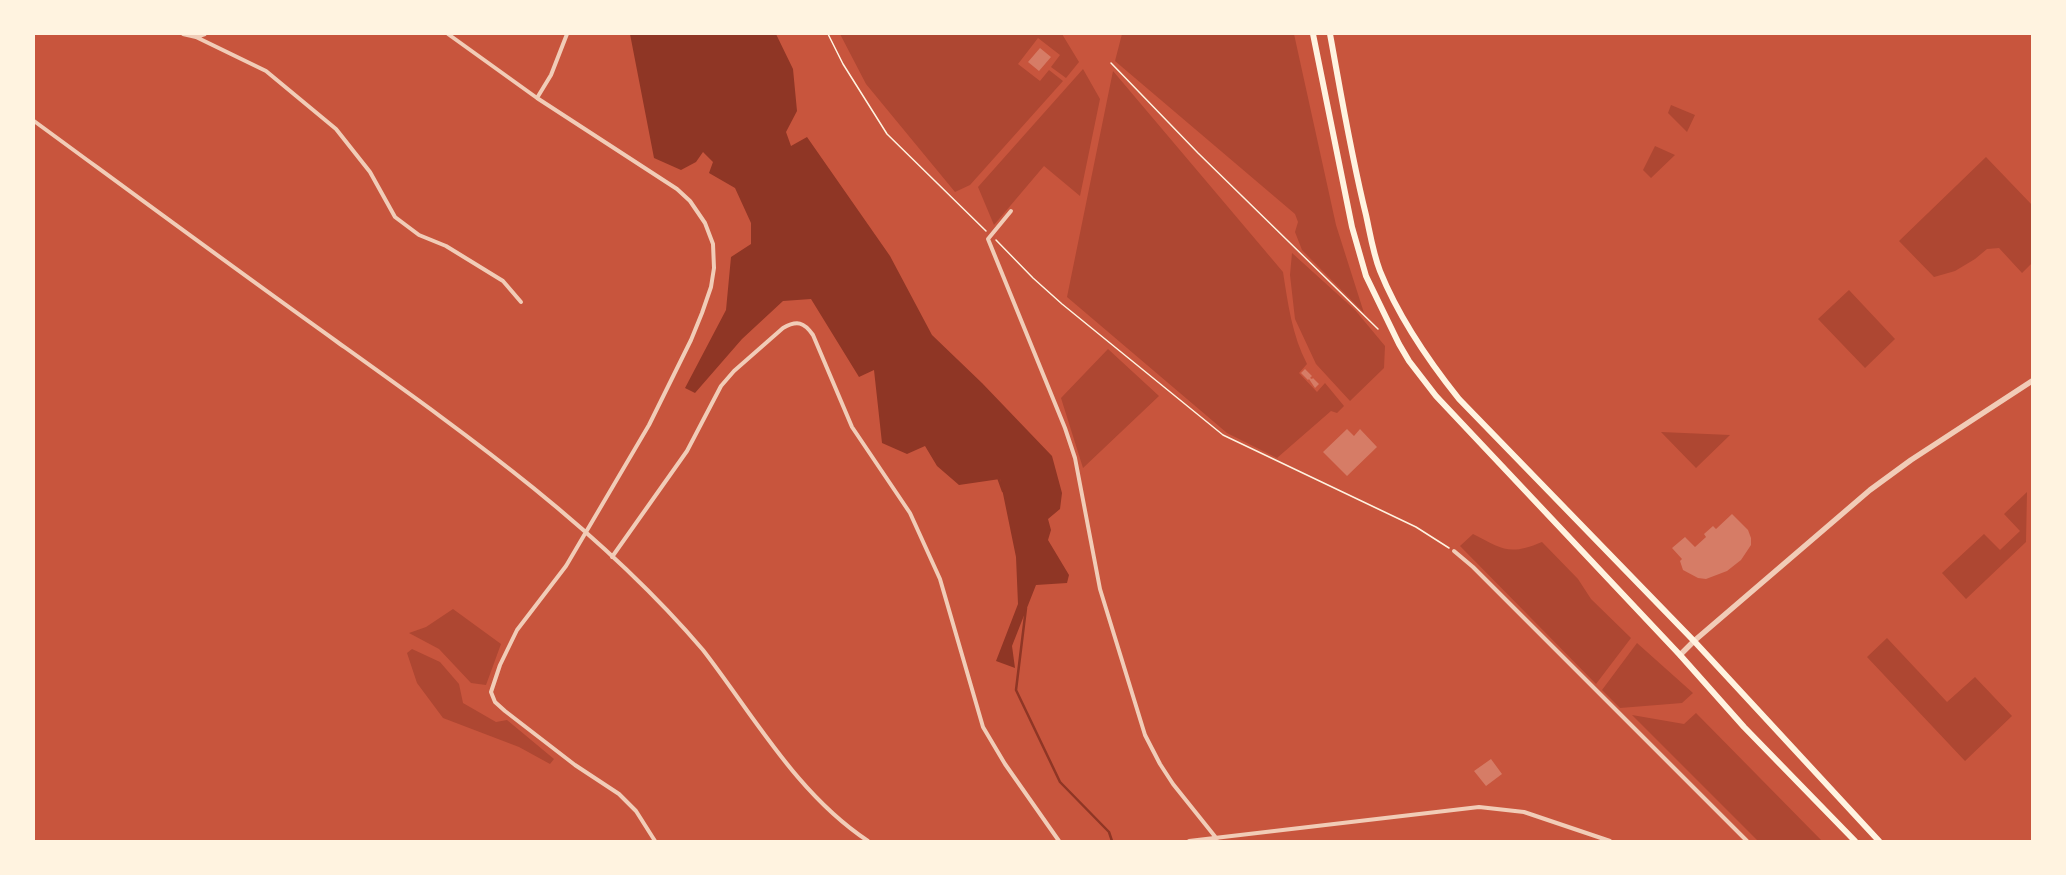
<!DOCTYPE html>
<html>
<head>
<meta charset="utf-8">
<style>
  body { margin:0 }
  #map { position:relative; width:2066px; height:875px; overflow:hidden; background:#c8553d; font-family:Ubuntu,sans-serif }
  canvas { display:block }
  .frame { position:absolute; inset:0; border:35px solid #fff3e0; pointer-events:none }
</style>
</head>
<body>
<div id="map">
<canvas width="2066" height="875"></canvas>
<div class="frame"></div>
</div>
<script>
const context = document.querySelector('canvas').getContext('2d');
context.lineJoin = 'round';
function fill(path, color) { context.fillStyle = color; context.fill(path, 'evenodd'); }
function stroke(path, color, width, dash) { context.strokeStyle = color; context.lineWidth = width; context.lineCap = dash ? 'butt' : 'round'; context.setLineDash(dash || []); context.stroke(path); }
const green = new Path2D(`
  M 840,34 L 1062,34 L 1079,62 L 1066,78 L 1051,67 L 1060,55 L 1038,38 L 1018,64 L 1040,81 L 1049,70 L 1063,81 L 970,185 L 955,192 L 866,84 Z
  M 1122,34 L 1294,34 L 1336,225 L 1364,313 L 1302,250 L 1295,232 L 1298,222 L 1295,214 L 1115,61 Z
  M 1083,69 L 1100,99 L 1080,196 L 1044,166 L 994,225 L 978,187 Z
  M 1113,71 L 1283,272 C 1288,304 1292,335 1307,364 L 1299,373 L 1317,392 L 1325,383 L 1344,406 L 1337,413 L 1331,411 L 1277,458 L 1227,433 L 1067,297 Z
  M 1671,105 L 1695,115 L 1687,132 L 1668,113 Z
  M 1655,146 L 1675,155 L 1651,178 L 1643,170 Z
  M 1986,157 L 2032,205 L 2032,263 L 2022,273 L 1999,248 L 1987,249 L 1975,259 L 1955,271 L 1934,277 L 1899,241 Z
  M 1292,253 L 1355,310 L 1385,346 L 1384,368 L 1350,401 L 1316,364 L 1295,319 L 1290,275 Z
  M 1849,290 L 1895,339 L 1865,368 L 1818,319 Z
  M 1108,349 L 1159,396 L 1083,468 L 1061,398 Z
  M 1661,432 L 1730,435 L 1696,468 Z
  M 2027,492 L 2026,542 L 1966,599 L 1942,573 L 1984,534 L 2000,550 L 2020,531 L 2004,514 Z
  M 1473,534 C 1502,549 1509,556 1542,542 L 1578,579 L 1591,599 L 1631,638 L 1596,684 L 1460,546 Z
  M 453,609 L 501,644 L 486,685 L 471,683 L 439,649 L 409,633 L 426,627 Z
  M 1887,638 L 1947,702 L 1975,677 L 2012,716 L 1965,761 L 1867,657 Z
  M 1637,643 L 1693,693 L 1682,703 L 1620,708 L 1602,690 Z
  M 412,649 L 440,662 L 459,684 L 463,703 L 496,722 L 507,720 L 554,759 L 550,764 L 519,747 L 443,718 L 417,683 L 407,653 Z
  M 1696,713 L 1822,841 L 1758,841 L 1632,715 L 1684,724 Z`);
const water = new Path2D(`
  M 630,34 L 776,34 L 793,69 L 797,111 L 786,132 L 791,146 L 807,137 L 890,256 L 932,335 L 982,383 L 1052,456 L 1062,493 L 1060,509 L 1048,519 L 1051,530 L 1048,540 L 1069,575 L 1067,583 L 1036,585 L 1012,646 L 1015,668 L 996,661 L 1018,604 L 1016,557 L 1000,479 L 959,485 L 937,466 L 925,446 L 907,454 L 882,443 L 874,370 L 859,377 L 811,299 L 783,301 L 742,339 L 695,393 L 685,388 L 726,310 L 731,257 L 751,244 L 751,223 L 735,188 L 709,173 L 713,162 L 703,152 L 696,162 L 681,170 L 654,158 Z`);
const stream = new Path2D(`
  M 998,477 L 1003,491
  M 1026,608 L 1016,690 L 1060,782 L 1109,832 L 1112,841`);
const building = new Path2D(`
  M 1040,48 L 1051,57 L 1039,71 L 1028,62 Z
  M 1305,369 L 1312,376 L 1310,378 L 1312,379 L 1313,378 L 1319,384 L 1315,388 L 1309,379 L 1308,380 L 1301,373 Z
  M 1347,429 L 1354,436 L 1360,429 L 1377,447 L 1347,476 L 1323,452 Z
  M 1732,514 L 1748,530 L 1751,538 L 1751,545 L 1741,560 L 1727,571 L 1706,579 L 1698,578 L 1683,570 L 1680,561 L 1682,559 L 1672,548 L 1685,537 L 1695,547 L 1706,537 L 1704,534 L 1713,526 L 1716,529 Z
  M 1491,759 L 1502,774 L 1486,786 L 1474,771 Z`);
const path = new Path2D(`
  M 828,34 L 843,64 L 887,134 L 986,231
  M 1111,63 L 1198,153 L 1378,329
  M 996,240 L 1033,278 L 1062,304 L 1223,435 L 1416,527 L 1449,548`);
const minor = new Path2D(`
  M 183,34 L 196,37 L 205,34
  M 448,34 L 537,98 L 677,189 L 690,201 L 705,223 L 713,244 L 714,268 L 711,287 L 702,313 L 691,340 L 649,425 L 566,566 L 517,630 L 500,665 L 491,692 L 495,702 L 505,711 L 575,765 L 619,794 L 636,811 L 655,841
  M 196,37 L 266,71 L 336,129 L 370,172 L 395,217 L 419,235 L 446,246 L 503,281 L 521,302
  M 537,98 L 551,75 L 567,34
  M 34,121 C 135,195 235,269 336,341 C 466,434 599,528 703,650 C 754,716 797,794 868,841
  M 1011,211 L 988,239 L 1065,428 L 1075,458 L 1100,589 L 1145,735 L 1160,764 L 1173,784 L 1217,839
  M 1454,551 L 1473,567 L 1747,841
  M 612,557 L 687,451 L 721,386 L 734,371 L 783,328 C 797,320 804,322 813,335 L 852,427 L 910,513 L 940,579 L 983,727 L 1005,764 L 1059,841
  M 1189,841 L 1479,807 L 1524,812 L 1610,841`);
const tertiary = new Path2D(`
  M 1680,655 L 1694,641 L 1870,490 L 1911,460 L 2032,381`);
const secondary = new Path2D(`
  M 1313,34 L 1352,227 L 1366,276 L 1399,344 L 1409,361 L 1436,396 L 1680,655 L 1744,727 L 1855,841
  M 1330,34 C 1341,94 1351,155 1366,215 C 1370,233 1373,253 1380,271 C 1399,318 1427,359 1459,399 L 1694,641 L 1879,841`);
fill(green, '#ae4732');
fill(water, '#8f3625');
stroke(stream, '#8f3625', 2.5);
fill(building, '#d67c66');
stroke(path, '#fff3e0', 1.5);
stroke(minor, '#f1ccb7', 4);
stroke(tertiary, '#f1ccb7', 5.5);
stroke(secondary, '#fff3e0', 6);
</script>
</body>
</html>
